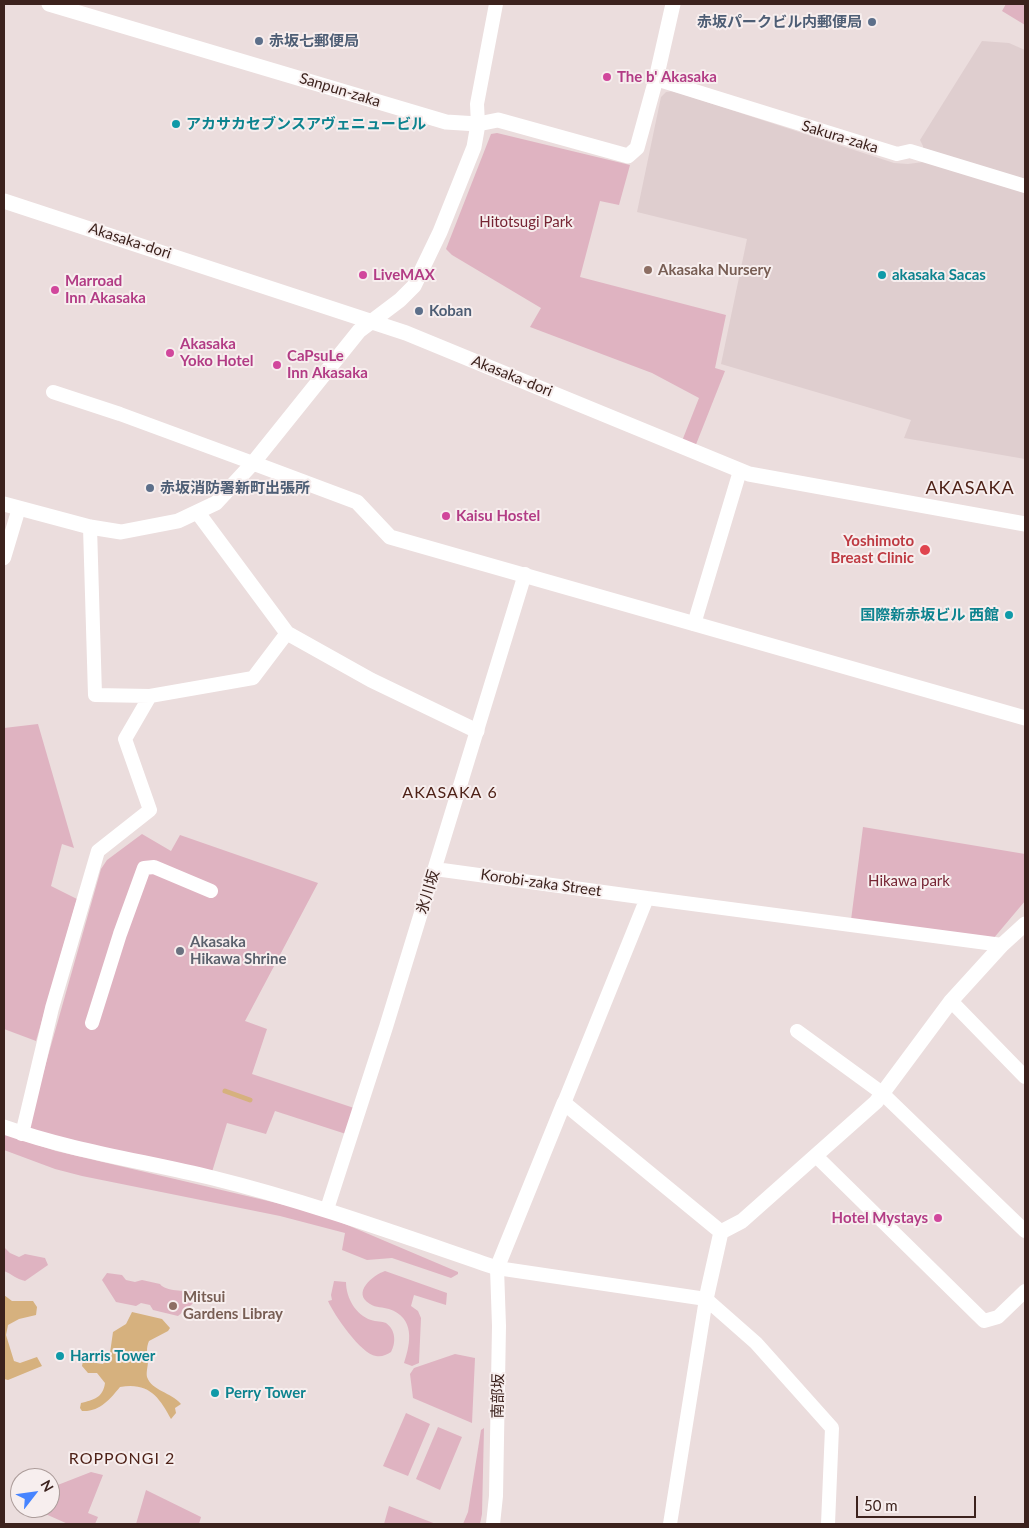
<!DOCTYPE html>
<html>
<head>
<meta charset="utf-8">
<style>
  body { margin:0 }
  #map { position:relative; width:1029px; height:1528px; overflow:hidden; background:#ebdddd; font-family:Lato,sans-serif }
  canvas { display:block }
  .frame { position:absolute; inset:0; border:5px solid #3c221d; pointer-events:none }
  .north { position:absolute; left:10px; top:1468px; width:50px; height:50px; box-sizing:border-box; background:#f7eeee; border:1px solid #ac9c9a; border-radius:50%; rotate:60deg; font-size:14px; font-weight:700; line-height:20px; text-align:center; color:#3c221d }
  .north::after { content:''; display:block; margin:auto; width:18px; height:22px; background:#4784ff; clip-path:polygon(50% 0,100% 100%,50% 72%,0 100%) }
  .scale { position:absolute; left:856px; top:1496px; width:120px; height:22px; box-sizing:border-box; border:2px solid #3c221d; border-top:0; padding-left:6px; font-size:15px; line-height:18px; white-space:nowrap; color:#3c221d; -webkit-text-stroke:4px #f7eeee; paint-order:stroke }
</style>
</head>
<body>
<div id="map">
<canvas width="1029" height="1528"></canvas>
<div class="frame"></div>
<div class="north">N</div>
<div class="scale">50 m</div>
</div>
<script>
const context = document.querySelector('canvas').getContext('2d');
context.lineJoin = 'round';
function fill(path, color) { context.fillStyle = color; context.fill(path, 'evenodd'); }
function stroke(path, color, width, dash) { context.strokeStyle = color; context.lineWidth = width; context.lineCap = dash ? 'butt' : 'round'; context.setLineDash(dash || []); context.stroke(path); }
function drawText(font, color, halo, rows, align = 'center') {
  context.font = font + ' Lato,"Noto Sans JP",sans-serif'; context.lineWidth = 4; context.setLineDash([]); context.textBaseline = 'middle'; context.strokeStyle = halo; context.fillStyle = color; for (const [text, x, y, turn = 0] of rows) {
    context.save(); context.translate(x, y); context.rotate((+turn || 0) * Math.PI / 180); context.textAlign = isNaN(turn) ? turn : align; if (halo) context.strokeText(text, 0, 0); context.fillText(text, 0, 0); context.restore();
  }
}
const built = new Path2D(`
  M 982,41 L 1009,43 L 1025,50 L 1025,459 L 904,438 L 911,420 L 721,364 L 747,239 L 637,212 L 661,97 L 666,92 L 673,91 L 894,163 L 908,164 L 923,162 L 923,146 L 920,140 Z`);
const green = new Path2D(`
  M 1006,4 L 1025,4 L 1025,25 L 1002,11 Z
  M 497,133 L 630,165 L 619,205 L 600,201 L 580,277 L 726,315 L 715,368 L 725,371 L 695,447 L 682,441 L 699,398 L 652,373 L 530,327 L 541,308 L 452,255 L 446,249 L 491,134 Z
  M 38,724 L 74,848 L 62,844 L 51,886 L 77,899 L 36,1041 L 4,1029 L 4,728 Z
  M 863,827 L 1025,854 L 1025,901 L 993,939 L 851,920 Z
  M 142,834 L 171,851 L 180,835 L 318,883 L 245,1021 L 267,1029 L 252,1074 L 354,1108 L 346,1134 L 275,1111 L 266,1134 L 227,1123 L 212,1172 L 27,1130 L 101,869 L 107,860 Z
  M 4,1134 L 56,1151 L 319,1213 L 458,1272 L 458,1274 L 451,1278 L 392,1258 L 367,1260 L 342,1250 L 345,1233 L 280,1216 L 82,1176 L 55,1169 L 4,1150 Z
  M 4,1247 L 10,1253 L 19,1257 L 25,1254 L 45,1258 L 48,1265 L 25,1281 C 16,1279 12,1274 4,1271 Z
  M 385,1271 L 447,1293 L 446,1305 L 414,1295 L 411,1306 L 418,1311 L 421,1318 L 419,1363 L 412,1366 L 404,1363 C 411,1342 415,1318 389,1309 C 383,1307 376,1308 370,1304 C 351,1293 373,1275 385,1271 Z
  M 107,1273 L 122,1275 L 126,1280 L 135,1282 L 142,1280 L 160,1284 C 166,1292 184,1290 195,1292 L 198,1296 L 197,1300 L 178,1316 L 153,1310 L 150,1305 L 141,1303 L 136,1306 L 116,1302 L 102,1280 Z
  M 334,1281 L 346,1282 C 346,1298 356,1315 371,1320 C 376,1322 382,1321 386,1323 C 396,1330 396,1343 391,1352 C 386,1355 382,1357 376,1356 C 361,1354 334,1315 328,1301 L 332,1300 L 331,1295 Z
  M 455,1354 L 475,1358 L 472,1423 L 413,1398 L 410,1374 L 414,1368 Z
  M 406,1413 L 430,1424 L 408,1476 L 383,1466 Z
  M 438,1427 L 462,1437 L 440,1490 L 416,1479 Z
  M 484,1428 L 482,1514 L 480,1524 L 463,1524 L 468,1512 L 481,1430 Z
  M 91,1472 L 103,1475 L 88,1513 L 98,1517 L 95,1524 L 68,1524 L 32,1508 L 50,1508 L 50,1488 Z
  M 146,1490 L 201,1517 L 199,1524 L 136,1524 Z
  M 389,1506 L 436,1524 L 384,1524 Z`);
const water = new Path2D(`
  M 4,1295 L 12,1301 L 33,1301 L 37,1307 L 36,1315 L 19,1319 L 8,1325 L 6,1335 L 14,1361 L 20,1363 L 37,1357 L 42,1366 L 8,1380 L 4,1379 Z
  M 132,1312 L 162,1319 L 170,1328 L 168,1331 L 149,1341 C 146,1348 147,1353 148,1361 C 148,1366 146,1372 147,1377 C 152,1391 171,1392 181,1404 L 175,1408 L 176,1413 L 171,1419 C 159,1397 149,1382 120,1387 C 110,1399 100,1412 82,1411 L 80,1408 L 81,1403 C 93,1400 103,1398 105,1383 L 97,1373 L 88,1373 L 82,1366 L 83,1361 L 103,1364 L 110,1353 L 113,1332 L 126,1324 Z`);
const stream = new Path2D(`
  M 225,1091 L 250,1100`);
const street = new Path2D(`
  M 656,79 L 897,154 L 910,151 L 1025,186
  M 478,124 L 477,104 L 496,4
  M 53,392 L 120,414 L 253,463
  M 90,527 L 95,695 L 150,696 L 253,678 L 287,633
  M 4,558 L 19,508
  M 694,624 L 740,471
  M 435,869 L 647,898
  M 951,1001 L 1025,1077
  M 92,1023 L 120,934 L 144,868 L 154,867 L 211,891
  M 797,1031 L 882,1093 L 1025,1231
  M 564,1103 L 647,898 L 1002,945
  M 22,1134 L 52,1008 L 98,851 L 150,810 L 125,739 L 150,696
  M 816,1156 L 984,1321 L 998,1317 L 1025,1291
  M 327,1209 L 386,1027 L 525,574
  M 493,1524 L 496,1496 L 499,1326 L 497,1268 L 706,1299 L 756,1343 L 832,1428 L 828,1524
  M 670,1524 L 706,1299`);
const secondary = new Path2D(`
  M 49,4 L 446,122 L 478,124 L 498,120 L 628,156 L 637,148 L 656,79 L 673,4
  M 4,201 L 406,333 L 749,474 L 1025,524
  M 253,463 L 357,502 L 390,537 L 1025,718
  M 4,504 L 90,527 L 121,532 L 178,521 L 216,503 L 253,463 L 359,331 L 400,300 L 414,286 L 440,232 L 474,147 L 478,124
  M 198,513 L 287,633 L 371,680 L 477,731
  M 4,1127 C 72,1151 143,1161 213,1178 C 310,1202 403,1236 497,1268 L 564,1103 L 721,1232 L 706,1299
  M 721,1232 L 742,1221 L 876,1102 L 951,1001 L 1002,945 L 1025,924`);
const markers = [
  [872,22,5,"#5c6f8a"],
  [259,41,5,"#5c6f8a"],
  [607,77,5,"#d1479c"],
  [176,124,5,"#0f9aa8"],
  [648,270,5,"#8d6e63"],
  [363,275,5,"#d1479c"],
  [882,275,5,"#0f9aa8"],
  [55,290,5,"#d1479c"],
  [419,311,5,"#5c6f8a"],
  [170,353,5,"#d1479c"],
  [277,365,5,"#d1479c"],
  [150,488,5,"#5c6f8a"],
  [446,516,5,"#d1479c"],
  [925,550,6,"#e0444e"],
  [1009,615,5,"#0f9aa8"],
  [180,951,5,"#6b7280"],
  [938,1218,5,"#d1479c"],
  [173,1306,5,"#8d6e63"],
  [60,1356,5,"#0f9aa8"],
  [215,1393,5,"#0f9aa8"]
];
const serviceNames = [
  ["赤坂パークビル内郵便局",862,22,"right"],
  ["赤坂七郵便局",269,41],
  ["Koban",429,311],
  ["赤坂消防署新町出張所",160,488]
];
const hotelNames = [
  ["The b' Akasaka",617,77],
  ["LiveMAX",373,275],
  ["Marroad",65,281],
  ["Inn Akasaka",65,298],
  ["Akasaka",180,344],
  ["Yoko Hotel",180,361],
  ["CaPsuLe",287,356],
  ["Inn Akasaka",287,373],
  ["Kaisu Hostel",456,516],
  ["Hotel Mystays",928,1218,"right"]
];
const streetNames = [
  ["Sanpun-zaka",340,90,17],
  ["Sakura-zaka",840,137,17],
  ["Akasaka-dori",130,241,18],
  ["Akasaka-dori",512,376,22],
  ["Korobi-zaka Street",541,883,8],
  ["氷川坂",428,892,-73],
  ["南部坂",498,1396,-89]
];
const cultureNames = [
  ["アカサカセブンスアヴェニュービル",186,124],
  ["akasaka Sacas",892,275],
  ["国際新赤坂ビル 西館",999,615,"right"],
  ["Harris Tower",70,1356],
  ["Perry Tower",225,1393]
];
const parkNames = [
  ["Hitotsugi Park",526,222],
  ["Hikawa park",909,881]
];
const educationNames = [
  ["Akasaka Nursery",658,270],
  ["Mitsui",183,1297],
  ["Gardens Libray",183,1314]
];
const healthNames = [
  ["Yoshimoto",914,541],
  ["Breast Clinic",914,558]
];
const worshipNames = [
  ["Akasaka",190,942],
  ["Hikawa Shrine",190,959]
];
const neighbourhoodNames = [
  ["AKASAKA 6",450,793],
  ["ROPPONGI 2",122,1459]
];
const quarterNames = [
  ["AKASAKA",970,488]
];
fill(built, '#dfcecf');
fill(green, '#dfb3c1');
fill(water, '#d6b17e');
stroke(stream, '#d6b17e', 5);
stroke(street, '#fff', 14);
stroke(secondary, '#fff', 15);
for (const [x, y, r, color] of markers) { const dot = new Path2D(); dot.arc(x, y, r, 0, 2 * Math.PI); context.fillStyle = color; context.fill(dot); stroke(dot, '#f7eeee', 2); }
drawText('bold 15px', '#4e5e75', '#f7eeee', serviceNames, 'left');
drawText('bold 15px', '#b23c85', '#f7eeee', hotelNames, 'left');
drawText('15px', '#3c221d', '#f7eeee', streetNames);
drawText('bold 15px', '#0d838f', '#f7eeee', cultureNames, 'left');
drawText('15px', '#762433', '#f7eeee', parkNames);
drawText('bold 15px', '#785e54', '#f7eeee', educationNames, 'left');
drawText('bold 15px', '#be3a42', '#f7eeee', healthNames, 'right');
drawText('bold 15px', '#5b616d', '#f7eeee', worshipNames, 'left');
context.letterSpacing = '1px';
drawText('16px', '#4f2218', '#f7eeee', neighbourhoodNames);
context.letterSpacing = '0px';
context.letterSpacing = '1px';
drawText('18px', '#4f2218', '#f7eeee', quarterNames);
context.letterSpacing = '0px';
</script>
</body>
</html>
